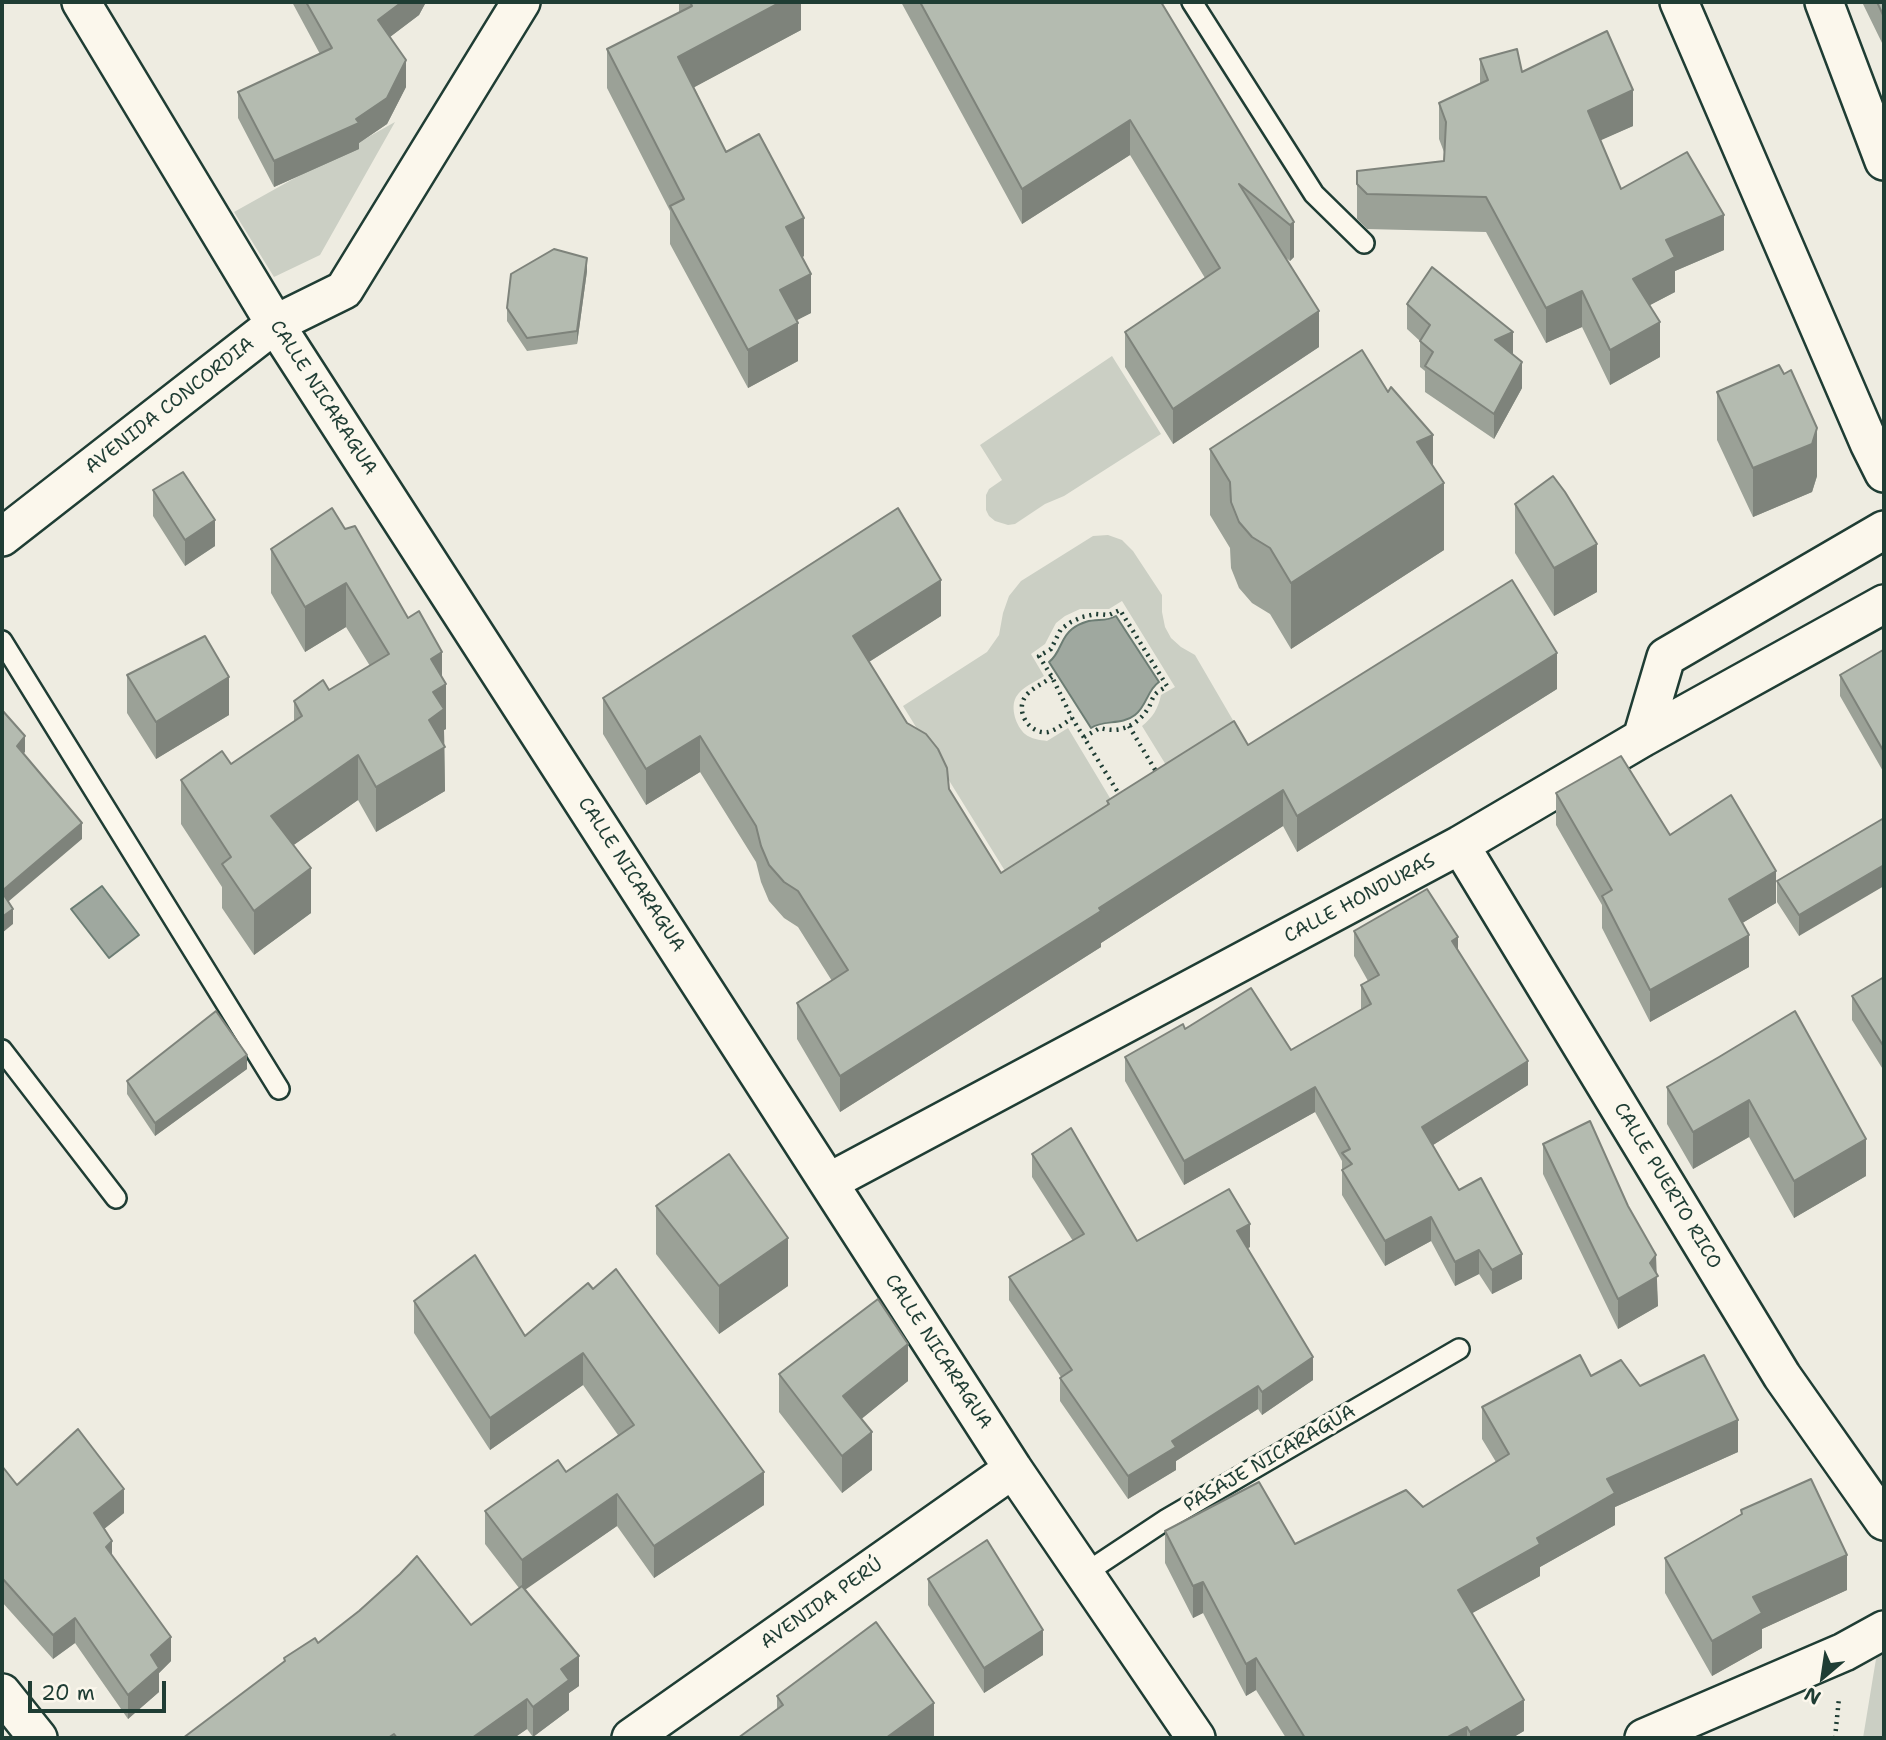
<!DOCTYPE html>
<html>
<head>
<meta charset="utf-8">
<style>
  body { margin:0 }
  #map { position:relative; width:1886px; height:1740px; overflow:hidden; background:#eeece1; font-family:"Shantell Sans",sans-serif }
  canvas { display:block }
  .frame { position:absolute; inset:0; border:4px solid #1f3d34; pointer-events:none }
  .north { position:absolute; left:1788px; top:1642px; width:70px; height:70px; -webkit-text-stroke:5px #fbf7ec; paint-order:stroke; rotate:209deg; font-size:19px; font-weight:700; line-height:28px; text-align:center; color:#1f3d34 }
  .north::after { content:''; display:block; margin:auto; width:24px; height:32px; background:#1f3d34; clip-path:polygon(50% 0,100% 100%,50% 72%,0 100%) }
  .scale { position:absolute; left:28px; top:1681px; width:138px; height:32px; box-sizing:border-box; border:4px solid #1f3d34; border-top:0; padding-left:9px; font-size:21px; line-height:24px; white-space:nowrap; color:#1f3d34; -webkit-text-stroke:5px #fbf7ec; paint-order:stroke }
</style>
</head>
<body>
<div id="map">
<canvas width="1886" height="1740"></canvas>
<div class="frame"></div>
<div class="north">N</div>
<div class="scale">20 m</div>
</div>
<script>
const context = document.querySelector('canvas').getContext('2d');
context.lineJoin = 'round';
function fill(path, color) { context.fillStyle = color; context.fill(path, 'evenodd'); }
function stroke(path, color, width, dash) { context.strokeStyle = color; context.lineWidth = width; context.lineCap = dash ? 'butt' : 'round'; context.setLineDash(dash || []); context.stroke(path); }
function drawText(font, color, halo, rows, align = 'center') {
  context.font = font + ' "Shantell Sans",sans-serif'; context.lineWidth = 7; context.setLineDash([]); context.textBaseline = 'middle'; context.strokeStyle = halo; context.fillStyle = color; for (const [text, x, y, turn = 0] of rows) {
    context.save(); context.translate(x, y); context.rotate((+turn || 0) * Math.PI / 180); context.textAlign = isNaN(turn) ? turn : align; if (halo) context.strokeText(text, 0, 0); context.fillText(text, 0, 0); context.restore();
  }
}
const green = new Path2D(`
  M 395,122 L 320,255 L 274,277 L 234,212 Z
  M 1112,356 L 1161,434 L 1064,496 L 1045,504 L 1015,524 L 1008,525 L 995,521 L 989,516 L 986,510 L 986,495 L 989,489 L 1002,480 L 980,445 Z
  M 1108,535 L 1122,540 L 1133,551 L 1162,595 L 1162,612 L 1165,627 L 1171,638 L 1181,647 L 1195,655 L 1234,722 L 1166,765 L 1142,726 C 1153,717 1158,709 1161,695 L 1175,687 L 1122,601 L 1109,609 L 1080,609 L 1065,616 L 1056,623 L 1045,644 L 1031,654 L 1044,676 C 1035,682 1022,687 1016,697 C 1010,708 1016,726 1025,734 C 1031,739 1040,740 1047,741 L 1068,728 L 1116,808 L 1010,879 L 903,706 L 987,652 L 999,635 L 1003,613 L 1009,596 L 1021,581 L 1093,536 Z
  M 1884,1650 L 1884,1738 L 1863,1738 L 1876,1659 Z`);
const water = new Path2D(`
  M 1116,616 L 1159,682 C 1147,690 1147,706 1135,715 C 1121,726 1104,719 1091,728 L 1049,662 C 1061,653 1060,638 1072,629 C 1090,615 1103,624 1116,616 Z
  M 102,886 L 139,935 L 109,958 L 71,909 Z`);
const path = new Path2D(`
  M 1052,677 C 1044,683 1030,689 1025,697 C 1015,712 1030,735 1048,732 C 1056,730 1065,723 1072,718
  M 1129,726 L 1157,773
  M 1084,737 L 1100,728 C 1121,734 1138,725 1149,707 C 1151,703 1152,699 1154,696 C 1156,692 1163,689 1167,686 L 1120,610 L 1109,615 L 1096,614 L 1082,617 L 1071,622 L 1061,629 L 1051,649 L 1039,656 L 1052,677 L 1072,718 L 1122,799
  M 1835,1738 L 1839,1698`);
const lane = new Path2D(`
  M 1192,2 L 1314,194 L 1364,243
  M 2,641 L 279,1089
  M 2,1050 L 116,1198
  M 1084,1574 L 1167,1519 L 1459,1349`);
const street = new Path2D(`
  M 81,2 L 275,324 L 1013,1469 L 1196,1738
  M 1679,2 L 1869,443 L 1884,473
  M 1824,2 L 1884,161
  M 2,537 L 275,324 L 344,290 L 521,2
  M 1642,738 L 1666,657 L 1884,530
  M 1460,845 L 1782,1376 L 1884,1521
  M 829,1182 L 1460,845 L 1642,738 L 1884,604
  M 2,1693 L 38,1738
  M 631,1738 L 1013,1469
  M 1644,1738 L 1844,1652 L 1884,1630`);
const wall = new Path2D(`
  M 292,2 L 426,2 L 419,15 L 390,37 L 406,87 L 387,124 L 359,143 L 359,149 L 274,187 L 238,118 L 238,92 L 320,54 Z
  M 679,2 L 801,2 L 801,30 L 694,87 L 726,152 L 804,256 L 802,258 L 811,313 L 796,320 L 798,361 L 748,388 L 670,244 L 670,211 L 607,88 L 607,49 L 679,13 Z
  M 901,2 L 1161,2 L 1294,222 L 1294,257 L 1290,261 L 1284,256 L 1319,347 L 1173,444 L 1125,367 L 1125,332 L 1205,278 L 1130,155 L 1022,224 Z
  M 1862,2 L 1884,2 L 1884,47 Z
  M 1480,59 L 1522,72 L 1633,126 L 1600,140 L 1621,189 L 1724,250 L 1675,271 L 1675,292 L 1650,305 L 1660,357 L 1610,385 L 1582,327 L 1546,343 L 1486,232 L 1367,229 L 1357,219 L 1357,171 L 1444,161 L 1444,152 L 1439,139 L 1439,103 L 1480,84 Z
  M 587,271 L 577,344 L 527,351 L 507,321 L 507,308 Z
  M 1407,304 L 1513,354 L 1522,388 L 1494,439 L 1425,392 L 1425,371 L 1420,367 L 1420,341 L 1407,329 Z
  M 1717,392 L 1817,476 L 1812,492 L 1753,517 L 1717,440 Z
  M 1210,449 L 1433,467 L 1444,550 L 1291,649 L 1270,614 L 1252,603 L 1239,588 L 1231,568 L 1230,548 L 1210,515 Z
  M 153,490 L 215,546 L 185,566 L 153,516 Z
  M 1515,504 L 1597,592 L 1554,616 L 1515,553 Z
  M 345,529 L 442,678 L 446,729 L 444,730 L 445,791 L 376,832 L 358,800 L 293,845 L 311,913 L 254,955 L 222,908 L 222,887 L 181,824 L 181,780 L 231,764 L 294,722 L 294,701 L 329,690 L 370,666 L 346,627 L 305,652 L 271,593 L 271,549 Z
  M 941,616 L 869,662 L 1001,873 L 1107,805 L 1107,801 L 1248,745 L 1557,689 L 1297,852 L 1283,826 L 1101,943 L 1101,947 L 840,1112 L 797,1039 L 797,1003 L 832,981 L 798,927 L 784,918 L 769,901 L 761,882 L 756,862 L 700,772 L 646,805 L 603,734 L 603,698 Z
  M 1884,652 L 1884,773 L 1840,696 L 1840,675 Z
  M 127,675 L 229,715 L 156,759 L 127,713 Z
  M 1556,793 L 1776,903 L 1742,923 L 1749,967 L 1650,1022 L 1602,928 L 1602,905 L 1556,825 Z
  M 1884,818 L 1799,936 L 1777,902 L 1777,881 Z
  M 1354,931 L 1458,950 L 1528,1085 L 1433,1145 L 1459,1190 L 1522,1279 L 1492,1294 L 1479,1274 L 1455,1286 L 1431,1241 L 1385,1266 L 1342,1195 L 1342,1161 L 1315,1112 L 1184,1185 L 1125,1081 L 1125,1057 L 1185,1029 L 1291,1050 L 1361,1010 L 1361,985 L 1368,981 L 1354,956 Z
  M 1884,977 L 1884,1071 L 1852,1020 L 1852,996 Z
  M 1719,1057 L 1866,1176 L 1794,1218 L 1749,1137 L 1693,1169 L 1667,1124 L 1667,1087 Z
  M 247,1069 L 155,1136 L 127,1094 L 127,1081 Z
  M 1543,1144 L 1656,1274 L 1658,1306 L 1618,1329 L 1543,1174 Z
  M 1032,1154 L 1137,1241 L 1250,1247 L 1248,1248 L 1313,1380 L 1262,1415 L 1258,1409 L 1176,1461 L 1176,1470 L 1128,1499 L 1060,1401 L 1060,1378 L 1061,1377 L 1009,1300 L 1009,1277 L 1073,1241 L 1032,1177 Z
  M 656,1206 L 788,1286 L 719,1334 L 656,1254 Z
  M 588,1283 L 764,1505 L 654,1578 L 617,1526 L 525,1589 L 579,1686 L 569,1693 L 569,1710 L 533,1737 L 527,1729 L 514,1738 L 183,1738 L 284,1663 L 284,1658 L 318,1643 L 471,1625 L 519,1588 L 485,1544 L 485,1511 L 566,1472 L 618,1435 L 583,1385 L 490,1450 L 414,1333 L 414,1301 L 525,1336 Z
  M 779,1374 L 908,1381 L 861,1419 L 872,1470 L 842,1493 L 779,1412 Z
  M 1591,1376 L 1640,1386 L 1738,1452 L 1615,1507 L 1615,1525 L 1540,1567 L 1540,1576 L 1472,1613 L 1524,1731 L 1512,1738 L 1286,1738 L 1256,1690 L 1246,1696 L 1203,1613 L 1193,1618 L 1165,1563 L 1165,1531 L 1295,1544 L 1423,1507 L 1496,1462 L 1482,1439 L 1482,1407 Z
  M 2,1466 L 17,1485 L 124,1513 L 104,1529 L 112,1556 L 171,1661 L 159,1673 L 159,1692 L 128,1719 L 75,1643 L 53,1659 L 2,1602 Z
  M 1741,1510 L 1847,1590 L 1762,1629 L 1762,1648 L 1712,1676 L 1665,1593 L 1665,1558 L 1741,1514 Z
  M 928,1579 L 1043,1655 L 984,1693 L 928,1605 Z
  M 777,1696 L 934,1738 L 777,1710 Z`);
const shadedWall = new Path2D(`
  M 402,2 L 426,2 L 419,15 L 378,46 L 378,20 Z
  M 781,2 L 801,2 L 801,30 L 678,96 L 678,57 Z
  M 406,60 L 406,87 L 387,124 L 359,143 L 359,149 L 274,187 L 274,161 L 356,119 Z
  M 1633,90 L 1633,126 L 1588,146 L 1588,111 Z
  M 1130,120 L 1130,155 L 1022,224 L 1022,189 Z
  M 1724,215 L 1724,250 L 1675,271 L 1675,292 L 1633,314 L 1633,279 L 1666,240 Z
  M 804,218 L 804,256 L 786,265 L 786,227 Z
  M 1294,222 L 1294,257 L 1290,261 L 1290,225 Z
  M 587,258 L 587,271 L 577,344 L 577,331 Z
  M 811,274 L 811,313 L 780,329 L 780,290 Z
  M 1582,291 L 1582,327 L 1546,343 L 1546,308 Z
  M 1319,311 L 1319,347 L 1173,444 L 1173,409 Z
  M 1660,322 L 1660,357 L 1610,385 L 1610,350 Z
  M 798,323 L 798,361 L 748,388 L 748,350 Z
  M 1513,332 L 1513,358 L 1495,340 Z
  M 1522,362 L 1522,388 L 1494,439 L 1494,414 Z
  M 1817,428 L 1817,476 L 1812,492 L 1753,517 L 1753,468 Z
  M 1433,435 L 1433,490 L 1444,483 L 1444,550 L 1291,649 L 1291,583 L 1417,442 Z
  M 215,520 L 215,546 L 185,566 L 185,540 Z
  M 1597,544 L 1597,592 L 1554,616 L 1554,568 Z
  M 941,580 L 941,616 L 853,672 L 853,636 Z
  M 346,583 L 346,627 L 305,652 L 305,607 Z
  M 442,652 L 442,686 L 446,684 L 446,729 L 444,730 L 445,791 L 376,832 L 376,787 L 429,720 L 431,659 Z
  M 1557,653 L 1557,689 L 1297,852 L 1297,816 Z
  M 229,677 L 229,715 L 156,759 L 156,722 Z
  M 25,736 L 25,752 L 17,761 L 17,746 Z
  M 700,736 L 700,772 L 646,805 L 646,769 Z
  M 358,755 L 358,800 L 271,861 L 271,816 Z
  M 1283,790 L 1283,826 L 1101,943 L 1101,947 L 840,1112 L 840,1076 L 1099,908 Z
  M 82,823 L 82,839 L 2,907 L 2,891 Z
  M 1884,865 L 1884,886 L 1799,936 L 1799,915 Z
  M 311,868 L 311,913 L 254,955 L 254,911 Z
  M 1776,871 L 1776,903 L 1729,931 L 1729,899 Z
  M 13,909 L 13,924 L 2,933 L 2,917 Z
  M 1749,935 L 1749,967 L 1650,1022 L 1650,990 Z
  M 1458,937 L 1458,962 L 1452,941 Z
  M 247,1055 L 247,1069 L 155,1136 L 155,1123 Z
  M 1528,1061 L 1528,1085 L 1422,1152 L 1422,1127 Z
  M 1315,1087 L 1315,1112 L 1184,1185 L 1184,1161 Z
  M 1749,1100 L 1749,1137 L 1693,1169 L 1693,1132 Z
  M 1866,1139 L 1866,1176 L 1794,1218 L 1794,1181 Z
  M 1431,1217 L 1431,1241 L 1385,1266 L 1385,1241 Z
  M 1250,1224 L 1250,1247 L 1237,1254 L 1237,1231 Z
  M 788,1238 L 788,1286 L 719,1334 L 719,1286 Z
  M 1479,1250 L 1479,1274 L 1455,1286 L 1455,1262 Z
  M 1522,1254 L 1522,1279 L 1492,1294 L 1492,1270 Z
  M 1656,1255 L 1658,1306 L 1618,1329 L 1618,1299 Z
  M 908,1344 L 908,1381 L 843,1434 L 843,1396 Z
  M 583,1353 L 583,1385 L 490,1450 L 490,1418 Z
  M 1313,1357 L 1313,1380 L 1262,1415 L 1262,1392 Z
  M 1258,1386 L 1258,1409 L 1176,1461 L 1176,1470 L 1128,1499 L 1128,1476 L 1172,1441 Z
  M 1738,1420 L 1738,1452 L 1615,1507 L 1615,1525 L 1540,1567 L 1540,1576 L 1458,1621 L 1458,1590 L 1537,1538 L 1607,1479 Z
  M 872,1432 L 872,1470 L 842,1493 L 842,1456 Z
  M 764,1472 L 764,1505 L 654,1578 L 654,1546 Z
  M 124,1489 L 124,1513 L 94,1537 L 94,1513 Z
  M 617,1494 L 617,1526 L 522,1592 L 522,1560 Z
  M 112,1541 L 112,1565 L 106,1547 Z
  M 1847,1555 L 1847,1590 L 1762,1629 L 1762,1648 L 1712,1676 L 1712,1641 L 1753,1597 Z
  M 1203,1582 L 1203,1613 L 1193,1618 L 1193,1586 Z
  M 75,1618 L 75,1643 L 53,1659 L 53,1635 Z
  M 1043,1630 L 1043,1655 L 984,1693 L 984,1668 Z
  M 171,1637 L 171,1661 L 159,1673 L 159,1692 L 128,1719 L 128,1695 L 151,1655 Z
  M 579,1656 L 579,1686 L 569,1693 L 569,1710 L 533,1737 L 533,1707 L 561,1669 Z
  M 1256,1658 L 1256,1690 L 1246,1696 L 1246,1664 Z
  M 527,1699 L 527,1729 L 514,1738 L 472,1738 Z
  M 1524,1700 L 1524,1731 L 1512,1738 L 1470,1738 L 1470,1732 Z
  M 934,1703 L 934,1738 L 886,1738 Z
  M 1467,1727 L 1467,1738 L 1446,1738 Z`);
const building = new Path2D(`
  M 306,2 L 402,2 L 378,20 L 406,60 L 387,98 L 356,119 L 359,123 L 274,161 L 238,92 L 332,48 Z
  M 690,2 L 781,2 L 678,57 L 726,152 L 759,134 L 804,218 L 786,227 L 811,274 L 780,290 L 798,323 L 748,350 L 670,206 L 684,199 L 607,49 L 692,6 Z
  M 920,2 L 1161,2 L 1294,222 L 1290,225 L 1239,184 L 1319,311 L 1173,409 L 1125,332 L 1220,268 L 1130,120 L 1022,189 Z
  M 1877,2 L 1884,2 L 1884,17 Z
  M 1607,31 L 1633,90 L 1588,111 L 1621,189 L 1687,152 L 1724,215 L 1666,240 L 1675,257 L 1633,279 L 1660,322 L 1610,350 L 1582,291 L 1546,308 L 1486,197 L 1367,194 L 1357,184 L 1357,171 L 1444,161 L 1446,122 L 1439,103 L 1488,80 L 1480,59 L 1517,49 L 1522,72 Z
  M 554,249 L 587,258 L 577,331 L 527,338 L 507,308 L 511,274 Z
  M 1432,267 L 1513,332 L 1495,340 L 1522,362 L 1494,414 L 1425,366 L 1433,352 L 1420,341 L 1430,325 L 1407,304 Z
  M 1362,350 L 1388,392 L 1391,387 L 1433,435 L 1417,442 L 1444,483 L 1291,583 L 1270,548 L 1252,537 L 1239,522 L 1231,502 L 1230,482 L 1210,449 Z
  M 1779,365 L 1784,374 L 1791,370 L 1817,428 L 1812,444 L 1753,468 L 1717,392 Z
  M 183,472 L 215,520 L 185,540 L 153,490 Z
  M 1553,476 L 1565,492 L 1597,544 L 1554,568 L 1515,504 Z
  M 332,508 L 345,529 L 355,526 L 408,618 L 419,611 L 442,652 L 431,659 L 446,684 L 433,692 L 444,709 L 429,720 L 445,747 L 376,787 L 358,755 L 271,816 L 311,868 L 254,911 L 222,864 L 231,857 L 181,780 L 222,751 L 231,764 L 302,716 L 294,701 L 323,680 L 329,690 L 389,654 L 346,583 L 305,607 L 271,549 Z
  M 898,508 L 941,580 L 853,636 L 907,723 L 926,734 L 938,749 L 947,768 L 949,789 L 1001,873 L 1109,804 L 1107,801 L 1234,721 L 1248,745 L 1512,580 L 1557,653 L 1297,816 L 1283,790 L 1099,908 L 1101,911 L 840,1076 L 797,1003 L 848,970 L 798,891 L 784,882 L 769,865 L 761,846 L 756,826 L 700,736 L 646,769 L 603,698 Z
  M 205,636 L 229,677 L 156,722 L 127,675 Z
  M 1883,650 L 1884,652 L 1884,752 L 1840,675 Z
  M 2,710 L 25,736 L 17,746 L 82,823 L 2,891 Z
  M 1621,756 L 1670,835 L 1731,795 L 1776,871 L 1729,899 L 1749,935 L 1650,990 L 1602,896 L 1612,890 L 1556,793 Z
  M 1884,818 L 1884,865 L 1799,915 L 1777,881 Z
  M 1427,889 L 1458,937 L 1452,941 L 1528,1061 L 1422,1127 L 1459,1190 L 1481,1178 L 1522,1254 L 1492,1270 L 1479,1250 L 1455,1262 L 1431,1217 L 1385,1241 L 1342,1170 L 1352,1164 L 1342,1153 L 1350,1149 L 1315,1087 L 1184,1161 L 1125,1057 L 1183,1024 L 1185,1029 L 1251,988 L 1291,1050 L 1371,1004 L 1361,985 L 1379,975 L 1354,931 Z
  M 2,892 L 13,909 L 2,917 Z
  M 1884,977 L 1884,1047 L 1852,996 Z
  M 216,1011 L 247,1055 L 155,1123 L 127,1081 Z
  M 1795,1011 L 1866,1139 L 1794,1181 L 1749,1100 L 1693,1132 L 1667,1087 L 1719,1057 Z
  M 1590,1121 L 1628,1206 L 1656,1255 L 1650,1263 L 1658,1276 L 1618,1299 L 1543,1144 Z
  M 1071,1128 L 1137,1241 L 1229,1189 L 1250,1224 L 1237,1231 L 1313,1357 L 1262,1392 L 1258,1386 L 1172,1441 L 1176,1447 L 1128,1476 L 1060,1378 L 1072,1370 L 1009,1277 L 1084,1234 L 1032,1154 Z
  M 729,1154 L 788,1238 L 719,1286 L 656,1206 Z
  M 475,1255 L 525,1336 L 588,1283 L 593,1289 L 616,1269 L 764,1472 L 654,1546 L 617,1494 L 522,1560 L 485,1511 L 558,1460 L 566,1472 L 634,1425 L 583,1353 L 490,1418 L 414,1301 Z
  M 878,1299 L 908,1344 L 843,1396 L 872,1432 L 842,1456 L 779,1374 Z
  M 1580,1355 L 1591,1376 L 1621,1360 L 1640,1386 L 1704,1355 L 1738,1420 L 1607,1479 L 1615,1493 L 1537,1538 L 1540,1544 L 1458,1590 L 1524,1700 L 1470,1732 L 1467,1727 L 1446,1738 L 1305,1738 L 1256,1658 L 1246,1664 L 1203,1582 L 1193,1586 L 1165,1531 L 1259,1482 L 1295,1544 L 1406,1490 L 1423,1507 L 1509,1454 L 1482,1407 Z
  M 78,1429 L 124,1489 L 94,1513 L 112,1541 L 106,1547 L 171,1637 L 151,1655 L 159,1668 L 128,1695 L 75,1618 L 53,1635 L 2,1578 L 2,1466 L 17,1485 Z
  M 1811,1479 L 1847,1555 L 1753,1597 L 1762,1613 L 1712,1641 L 1665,1558 L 1742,1514 L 1741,1510 Z
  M 987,1540 L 1043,1630 L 984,1668 L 928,1579 Z
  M 417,1556 L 471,1625 L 522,1586 L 579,1656 L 561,1669 L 569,1680 L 533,1707 L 527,1699 L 472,1738 L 397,1738 L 394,1734 L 388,1738 L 183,1738 L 285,1661 L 284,1658 L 315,1638 L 318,1643 L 359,1611 L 400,1574 Z
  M 876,1622 L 934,1703 L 886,1738 L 738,1738 L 783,1705 L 777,1696 Z`);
const streetNames = [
  ["CALLE NICARAGUA",323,398,57],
  ["AVENIDA CONCORDIA",170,406,-38],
  ["CALLE NICARAGUA",631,875,57],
  ["CALLE HONDURAS",1360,899,-28],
  ["CALLE PUERTO RICO",1667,1186,59],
  ["CALLE NICARAGUA",938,1352,57],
  ["PASAJE NICARAGUA",1270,1459,-30],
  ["AVENIDA PERÚ",822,1604,-35]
];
fill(green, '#cbcfc4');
fill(water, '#9fa89f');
stroke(water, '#6c7d74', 2);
stroke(lane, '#1f3d34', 24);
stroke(street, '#1f3d34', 42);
stroke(path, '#1f3d34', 4.5, [2, 5]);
stroke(lane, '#fbf7ec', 19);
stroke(street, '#fbf7ec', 37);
fill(wall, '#9ba197');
fill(shadedWall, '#7e837b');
fill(building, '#b4bbb0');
stroke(building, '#7e837b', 2);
drawText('19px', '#1f3d34', '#fbf7ec', streetNames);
</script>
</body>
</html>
